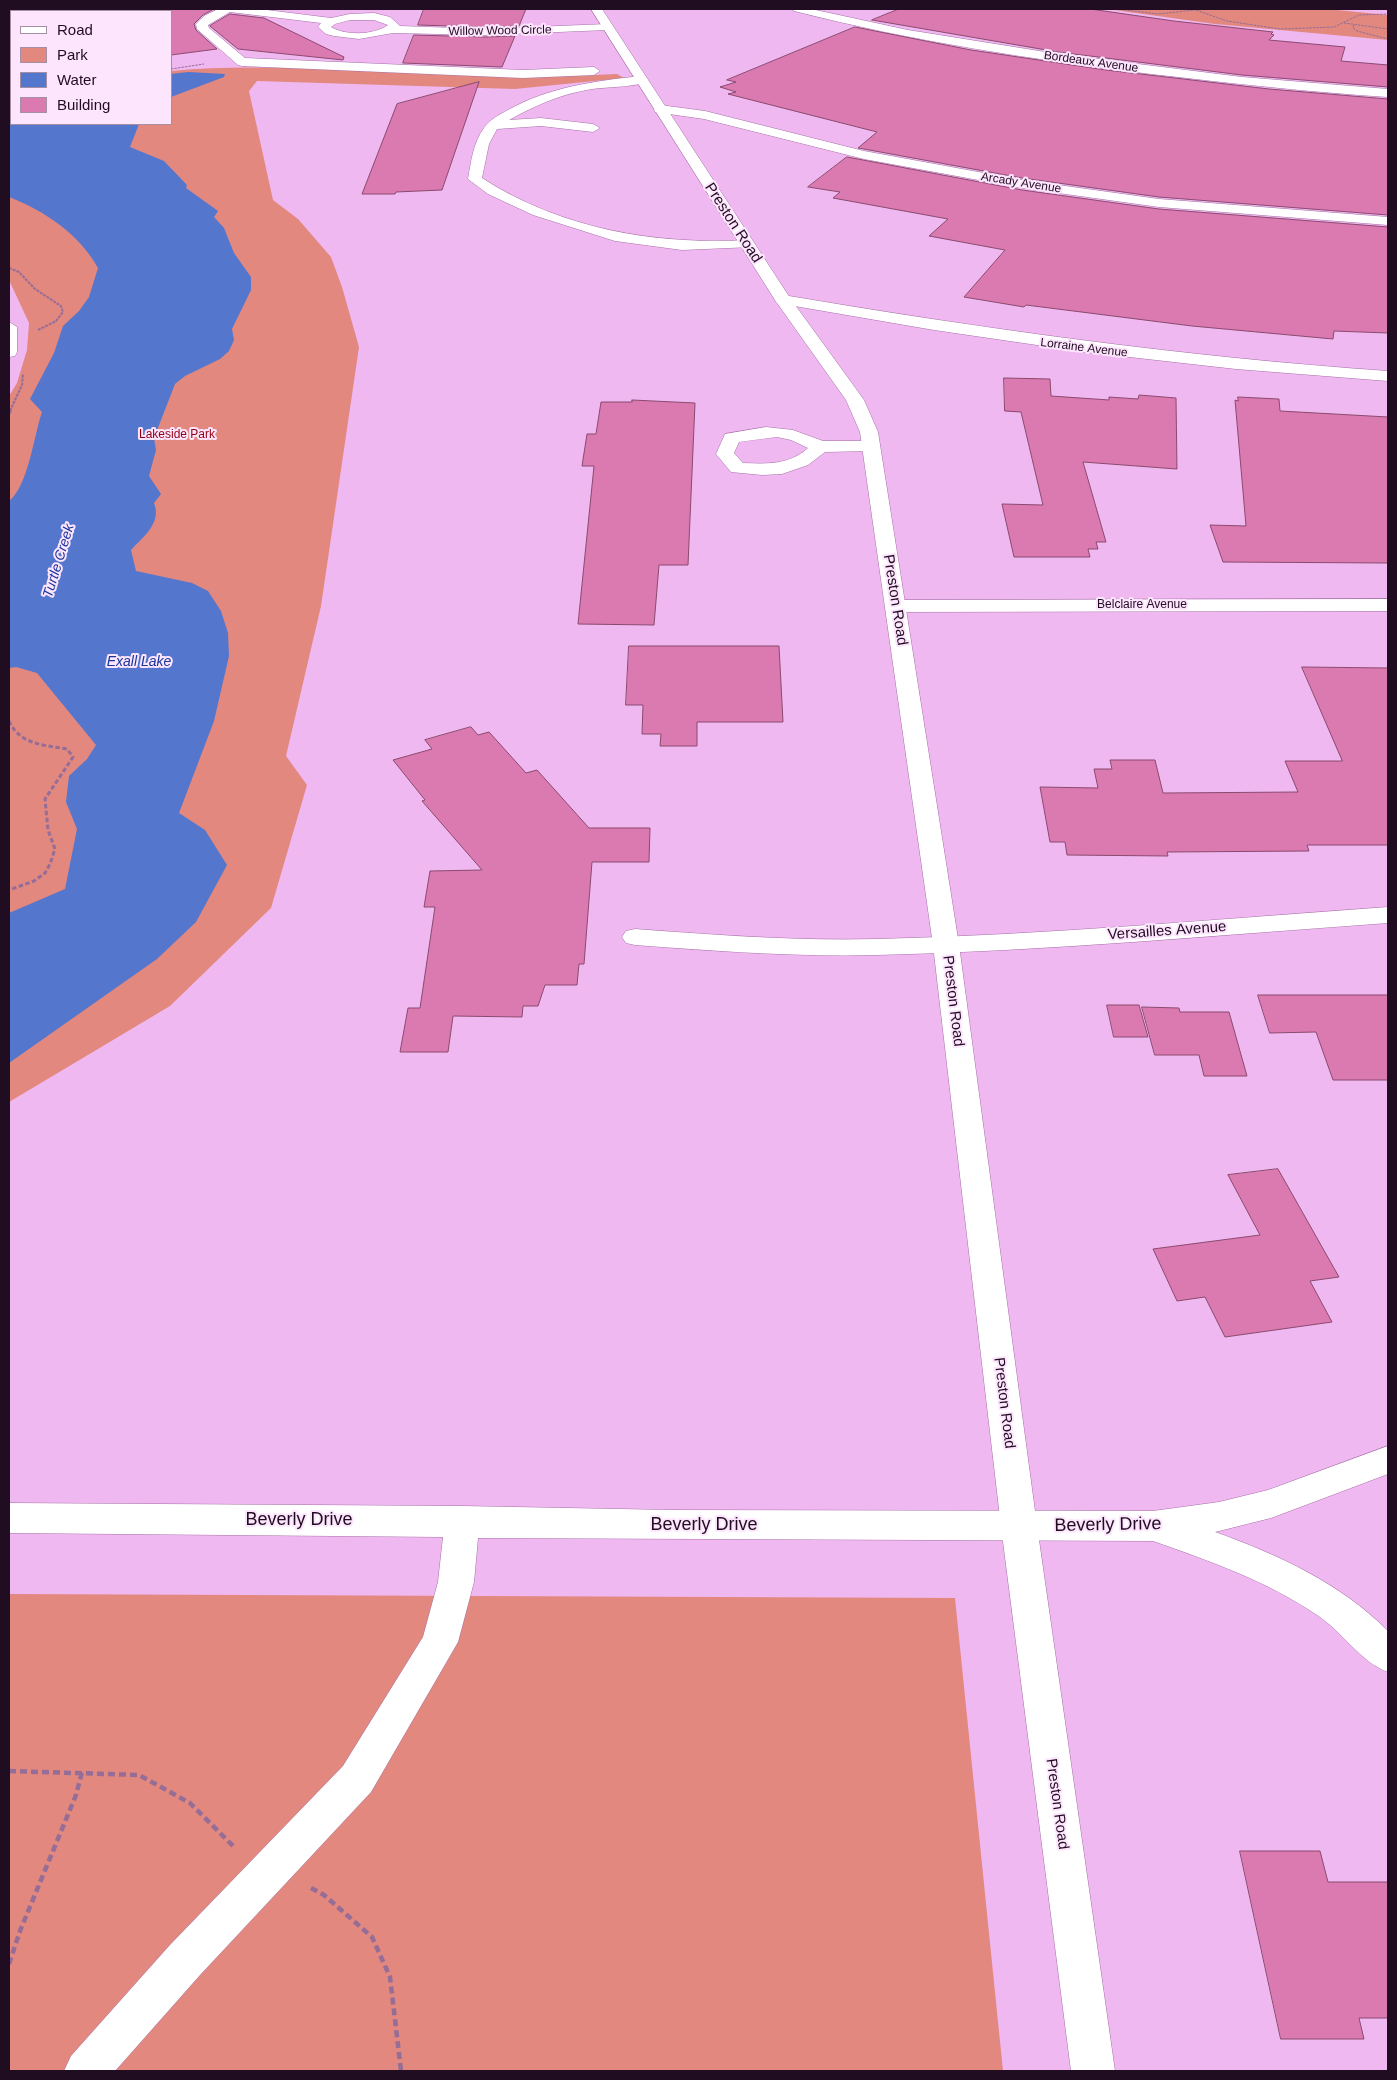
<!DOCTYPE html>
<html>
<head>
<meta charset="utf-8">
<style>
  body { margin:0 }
  #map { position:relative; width:1397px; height:2080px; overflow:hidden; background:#efb8f0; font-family:Helvetica,sans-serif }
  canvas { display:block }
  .frame { position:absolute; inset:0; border:10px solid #210d22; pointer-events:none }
  .legend { position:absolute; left:10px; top:10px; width:162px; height:115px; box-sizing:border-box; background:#fde6fd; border:1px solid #a58fa5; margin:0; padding:6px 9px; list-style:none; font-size:15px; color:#210d22 }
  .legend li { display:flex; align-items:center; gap:10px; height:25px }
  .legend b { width:25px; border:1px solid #a58fa5 }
</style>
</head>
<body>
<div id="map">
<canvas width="1397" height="2080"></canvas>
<div class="frame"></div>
<ul class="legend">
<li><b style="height:6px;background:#fff"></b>Road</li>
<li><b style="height:14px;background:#e2887f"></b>Park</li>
<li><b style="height:14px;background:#5476cd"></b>Water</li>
<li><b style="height:14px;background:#db79b1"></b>Building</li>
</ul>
</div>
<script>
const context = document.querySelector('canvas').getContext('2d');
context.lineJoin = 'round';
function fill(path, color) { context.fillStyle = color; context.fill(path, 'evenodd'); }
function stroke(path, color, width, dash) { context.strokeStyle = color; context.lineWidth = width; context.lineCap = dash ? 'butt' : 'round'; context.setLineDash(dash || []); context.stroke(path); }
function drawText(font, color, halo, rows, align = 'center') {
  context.font = font + ' Helvetica,sans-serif'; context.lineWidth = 4; context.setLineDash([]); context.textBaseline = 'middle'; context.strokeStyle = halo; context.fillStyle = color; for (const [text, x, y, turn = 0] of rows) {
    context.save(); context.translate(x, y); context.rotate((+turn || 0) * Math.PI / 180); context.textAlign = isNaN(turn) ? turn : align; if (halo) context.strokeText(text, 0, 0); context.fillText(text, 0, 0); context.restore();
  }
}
const green = new Path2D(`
  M 9,9 L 113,9 L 108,11 L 11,11 L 11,124 L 171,124 L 171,71 C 235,65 298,68 362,71 C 447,75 531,79 617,74 L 624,78 L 515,89 L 257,81 L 249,91 L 273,200 L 298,219 L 331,257 L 342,287 L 359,347 L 321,606 L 286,756 L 307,785 L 271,908 L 170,1006 L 9,1102 L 9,396 L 17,383 L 27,350 L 29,323 L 9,280 Z
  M 1107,9 L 1327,9 L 1388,15 L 1388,40 L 1215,24 Z
  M 9,1594 L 955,1598 L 1003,2071 L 9,2071 Z`);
const water = new Path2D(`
  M 188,72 L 225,74 L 224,77 L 171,97 L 171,74 Z
  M 9,92 L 11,92 L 11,124 L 139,124 L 130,147 L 164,161 L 187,185 L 186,188 L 218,211 L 214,217 L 224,228 L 234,253 L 251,277 L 251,290 L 232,329 L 234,340 L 229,351 L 220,359 L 185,376 L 175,384 L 154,438 L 156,450 L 149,476 L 161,494 L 154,503 C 162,523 143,537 131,550 L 136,571 L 192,583 L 208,591 L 221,611 L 228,633 L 229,656 L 214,721 L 179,813 L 205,830 L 227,865 L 196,922 L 157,959 L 9,1063 L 9,913 L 65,889 L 77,829 L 66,802 L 69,776 L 87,759 L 96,745 L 37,673 L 16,667 L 9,668 L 9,501 C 28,487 34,435 42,412 L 30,399 L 54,353 L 63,326 L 79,311 L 89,297 L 98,268 C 79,234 45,211 9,197 Z`);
const river = new Path2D(`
  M 9,33 L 11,33 L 11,71 L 9,70 Z`);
const building = new Path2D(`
  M 171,9 L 214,9 L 203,15 L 194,24 L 196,30 L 217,49 L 171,55 Z
  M 424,9 L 526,9 L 519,26 L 485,27 L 418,25 Z
  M 899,9 L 1090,9 L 1174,21 L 1273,32 L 1271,34 L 1274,35 L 1269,40 L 1345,47 L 1341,61 L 1388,65 L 1388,87 L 1242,75 L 1058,52 L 872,20 Z
  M 230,14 L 264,18 L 344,57 L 343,60 L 238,49 L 210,26 Z
  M 855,27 L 971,50 L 1106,70 L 1269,89 L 1388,99 L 1388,215 L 1159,197 L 1022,178 L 864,149 L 858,148 L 877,132 L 728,94 L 736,92 L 720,87 L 736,82 L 727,80 Z
  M 414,35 L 485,37 L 515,36 L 502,67 L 403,63 Z
  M 479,82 L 442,190 L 396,192 L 395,194 L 362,194 L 397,104 Z
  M 847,157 L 1022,190 L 1159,209 L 1388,227 L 1388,333 L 1334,331 L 1333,339 L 1192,326 L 1026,305 L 1024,307 L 964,297 L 1005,250 L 929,236 L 948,219 L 833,198 L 840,192 L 808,187 Z
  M 1004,378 L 1050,379 L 1051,396 L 1109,400 L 1109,397 L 1138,399 L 1139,395 L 1176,398 L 1177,469 L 1083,462 L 1106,542 L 1096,542 L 1098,549 L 1088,549 L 1090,557 L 1014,557 L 1002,504 L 1043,505 L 1021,412 L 1005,411 Z
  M 1238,397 L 1279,399 L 1280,411 L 1388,417 L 1388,563 L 1223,562 L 1210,525 L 1246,526 L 1235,400 L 1238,401 Z
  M 632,400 L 695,403 L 688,565 L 659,565 L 654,625 L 578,624 L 594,466 L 582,466 L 587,434 L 596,434 L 601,402 L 632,402 Z
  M 629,646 L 779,646 L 783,722 L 697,722 L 697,746 L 660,746 L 661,734 L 642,734 L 643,705 L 626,705 Z
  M 1302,667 L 1388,668 L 1388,845 L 1307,845 L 1309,851 L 1167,852 L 1168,856 L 1067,855 L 1065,842 L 1050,842 L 1040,787 L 1098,788 L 1094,769 L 1112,769 L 1110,760 L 1155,760 L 1163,793 L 1298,792 L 1285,761 L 1342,761 Z
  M 471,727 L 478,735 L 489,732 L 526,773 L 537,770 L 589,828 L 650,828 L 649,862 L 592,862 L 584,964 L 579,964 L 577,985 L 545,985 L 538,1006 L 523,1006 L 522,1017 L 453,1016 L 448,1052 L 400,1052 L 408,1008 L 420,1008 L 435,907 L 424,907 L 430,871 L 482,870 L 422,801 L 425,800 L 393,760 L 432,749 L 425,740 Z
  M 1258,995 L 1388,995 L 1388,1080 L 1333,1080 L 1316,1032 L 1270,1033 Z
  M 1107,1005 L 1139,1005 L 1148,1037 L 1114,1037 Z
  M 1142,1007 L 1179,1008 L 1180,1012 L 1229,1012 L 1247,1076 L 1204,1076 L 1199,1055 L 1155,1055 Z
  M 1278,1169 L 1339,1277 L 1310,1281 L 1332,1322 L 1225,1337 L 1205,1297 L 1177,1301 L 1153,1249 L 1260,1235 L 1228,1175 Z
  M 1240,1851 L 1320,1851 L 1328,1882 L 1388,1882 L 1388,2018 L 1359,2018 L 1364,2039 L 1281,2039 Z`);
const pathFar4 = new Path2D(`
  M 1117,9 L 1158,14 L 1195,10
  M 1193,9 L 1227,21 L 1280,29 L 1334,27 L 1359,15 L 1388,14
  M 1344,23 L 1388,29
  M 1354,25 L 1353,28 L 1357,31 L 1388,39
  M 171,69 L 204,64
  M 9,89 L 11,89`);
const pathFar3 = new Path2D(`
  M 9,268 L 19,272 L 35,289 L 61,306 L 63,312 L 56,321 L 38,330
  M 10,411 L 22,385 L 23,374`);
const pathFar2 = new Path2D(`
  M 9,414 L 11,410`);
const pathFar1 = new Path2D(`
  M 9,721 C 20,745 44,745 67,749 L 73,757 L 45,799 L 48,830 L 55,849 L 50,864 L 45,873 L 34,881 L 9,890`);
const path = new Path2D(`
  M 9,1771 L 139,1775 L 190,1803 L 235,1848
  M 311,1888 L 324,1895 L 372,1937 L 390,1977 L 401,2071
  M 9,1964 L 20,1931 L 76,1795 L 82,1772`);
const minor = new Path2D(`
  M 218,9 L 259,9 L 331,18 L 350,14 L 374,13 L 390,17 L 400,26 L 485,29 L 607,24 L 613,27 L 607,30 L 485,35 L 393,33 L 359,39 L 334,36 L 326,34 L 318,27 L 321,23 L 230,12 L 208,25 L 209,28 L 245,58 L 523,70 L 594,67 L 600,71 L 594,75 L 523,78 L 242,66 L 238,65 L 197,29 L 196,24 L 204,16 ZM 350,20 L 374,20 L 388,25 C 374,35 346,36 331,27 L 335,24 Z
  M 792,9 L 811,9 L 908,30 L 1058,54 L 1242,77 L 1388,89 L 1388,97 C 1309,92 1230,83 1151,74 C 1031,59 912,41 794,11 Z
  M 641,76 L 645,77 L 647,80 L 645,83 C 628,87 609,87 592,89 C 561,94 536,105 509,120 L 541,118 L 593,124 L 600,128 L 593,132 L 541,126 L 497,129 L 489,144 L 482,178 C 561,229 655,245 747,240 L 752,241 L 754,244 L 752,247 L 682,250 L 615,241 L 533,215 L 488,194 L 468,179 C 471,162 473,143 484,128 C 490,119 499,115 508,110 C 549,87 595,81 641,76 Z
  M 660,105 L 705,111 L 864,151 L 1022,180 L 1159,199 L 1388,217 L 1388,225 L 1159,207 L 1022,188 L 864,159 L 704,119 L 655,112 L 654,109 L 655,106 Z
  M 783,295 C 984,329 1185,357 1388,371 L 1388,381 L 1236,369 L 1085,352 L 934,330 L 777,303 L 775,300 Z
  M 9,322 L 17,327 L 17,352 L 15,356 L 9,357 Z
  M 766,427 L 793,430 L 823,441 L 871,441 L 877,442 L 880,446 L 877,450 L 871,451 L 825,452 L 808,465 L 782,474 L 762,475 L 731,472 L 716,454 L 725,434 ZM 777,437 L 791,440 L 808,448 C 789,465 768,464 743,463 L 734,453 L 739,442 Z
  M 1388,599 L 1388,611 L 896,612 L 889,610 L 886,606 L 889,602 L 896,600 Z
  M 1388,907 L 1388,923 C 1218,935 1048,951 877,955 C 796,957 716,951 635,945 L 626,943 L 622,937 L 626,931 L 635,929 C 716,935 796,941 877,939 C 1048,935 1218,919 1388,907 Z
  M 1388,1446 L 1388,1474 L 1271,1518 L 1215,1532 C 1279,1555 1340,1583 1388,1631 L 1388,1672 C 1360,1662 1342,1631 1317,1615 C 1267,1581 1210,1561 1153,1541 L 478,1538 L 474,1582 L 458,1642 L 371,1792 L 200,1975 L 115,2071 L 64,2071 L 71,2056 L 170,1945 L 343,1766 L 423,1637 L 438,1582 L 443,1537 L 9,1533 L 9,1503 L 462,1506 L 672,1510 L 1153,1511 L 1219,1502 L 1268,1490 Z`);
const major = new Path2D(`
  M 591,9 L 602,9 L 790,298 L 864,400 L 878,432 L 959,945 L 1037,1526 L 1115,2071 L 1071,2071 L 1001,1526 L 933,945 L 860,432 L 846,400 L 775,300 Z`);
const farStreetnames = [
  ["Willow Wood Circle",500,31,-1],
  ["Bordeaux Avenue",1091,62,8],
  ["Arcady Avenue",1021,183,9],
  ["Lorraine Avenue",1084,348,7],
  ["Belclaire Avenue",1142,605]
];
const farParknames = [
  ["Lakeside Park",177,435]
];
const farWaternames = [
  ["Turtle Creek",59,561,-73],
  ["Exall Lake",139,662]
];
const streetNames = [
  ["Preston Road",733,223,57],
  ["Preston Road",895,600,81],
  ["Versailles Avenue",1167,931,-4],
  ["Preston Road",953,1001,83],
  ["Preston Road",1004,1403,83],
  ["Preston Road",1057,1804,82]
];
const nearStreetnames = [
  ["Beverly Drive",299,1520],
  ["Beverly Drive",704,1525],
  ["Beverly Drive",1108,1525,-1]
];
fill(green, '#e2887f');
fill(water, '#5476cd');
fill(river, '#5476cd');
fill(building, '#db79b1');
stroke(building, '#8a4a6e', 1);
stroke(minor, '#a571a6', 1);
stroke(major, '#a571a6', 1);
stroke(pathFar4, '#956d96', 1, [2.5, 1]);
stroke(pathFar3, '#956d96', 2, [3, 1]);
stroke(pathFar2, '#956d96', 2.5, [4, 2]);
stroke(pathFar1, '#956d96', 3, [4.5, 2.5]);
stroke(path, '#956d96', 4.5, [7, 4]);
fill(minor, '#fff');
fill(major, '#fff');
drawText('12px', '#210d22', '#fde6fd', farStreetnames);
drawText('12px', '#910010', '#fde6fd', farParknames);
drawText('italic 14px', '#18369c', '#fde6fd', farWaternames);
drawText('15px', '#210d22', '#fde6fd', streetNames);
drawText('18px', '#210d22', '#fde6fd', nearStreetnames);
</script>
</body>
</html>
